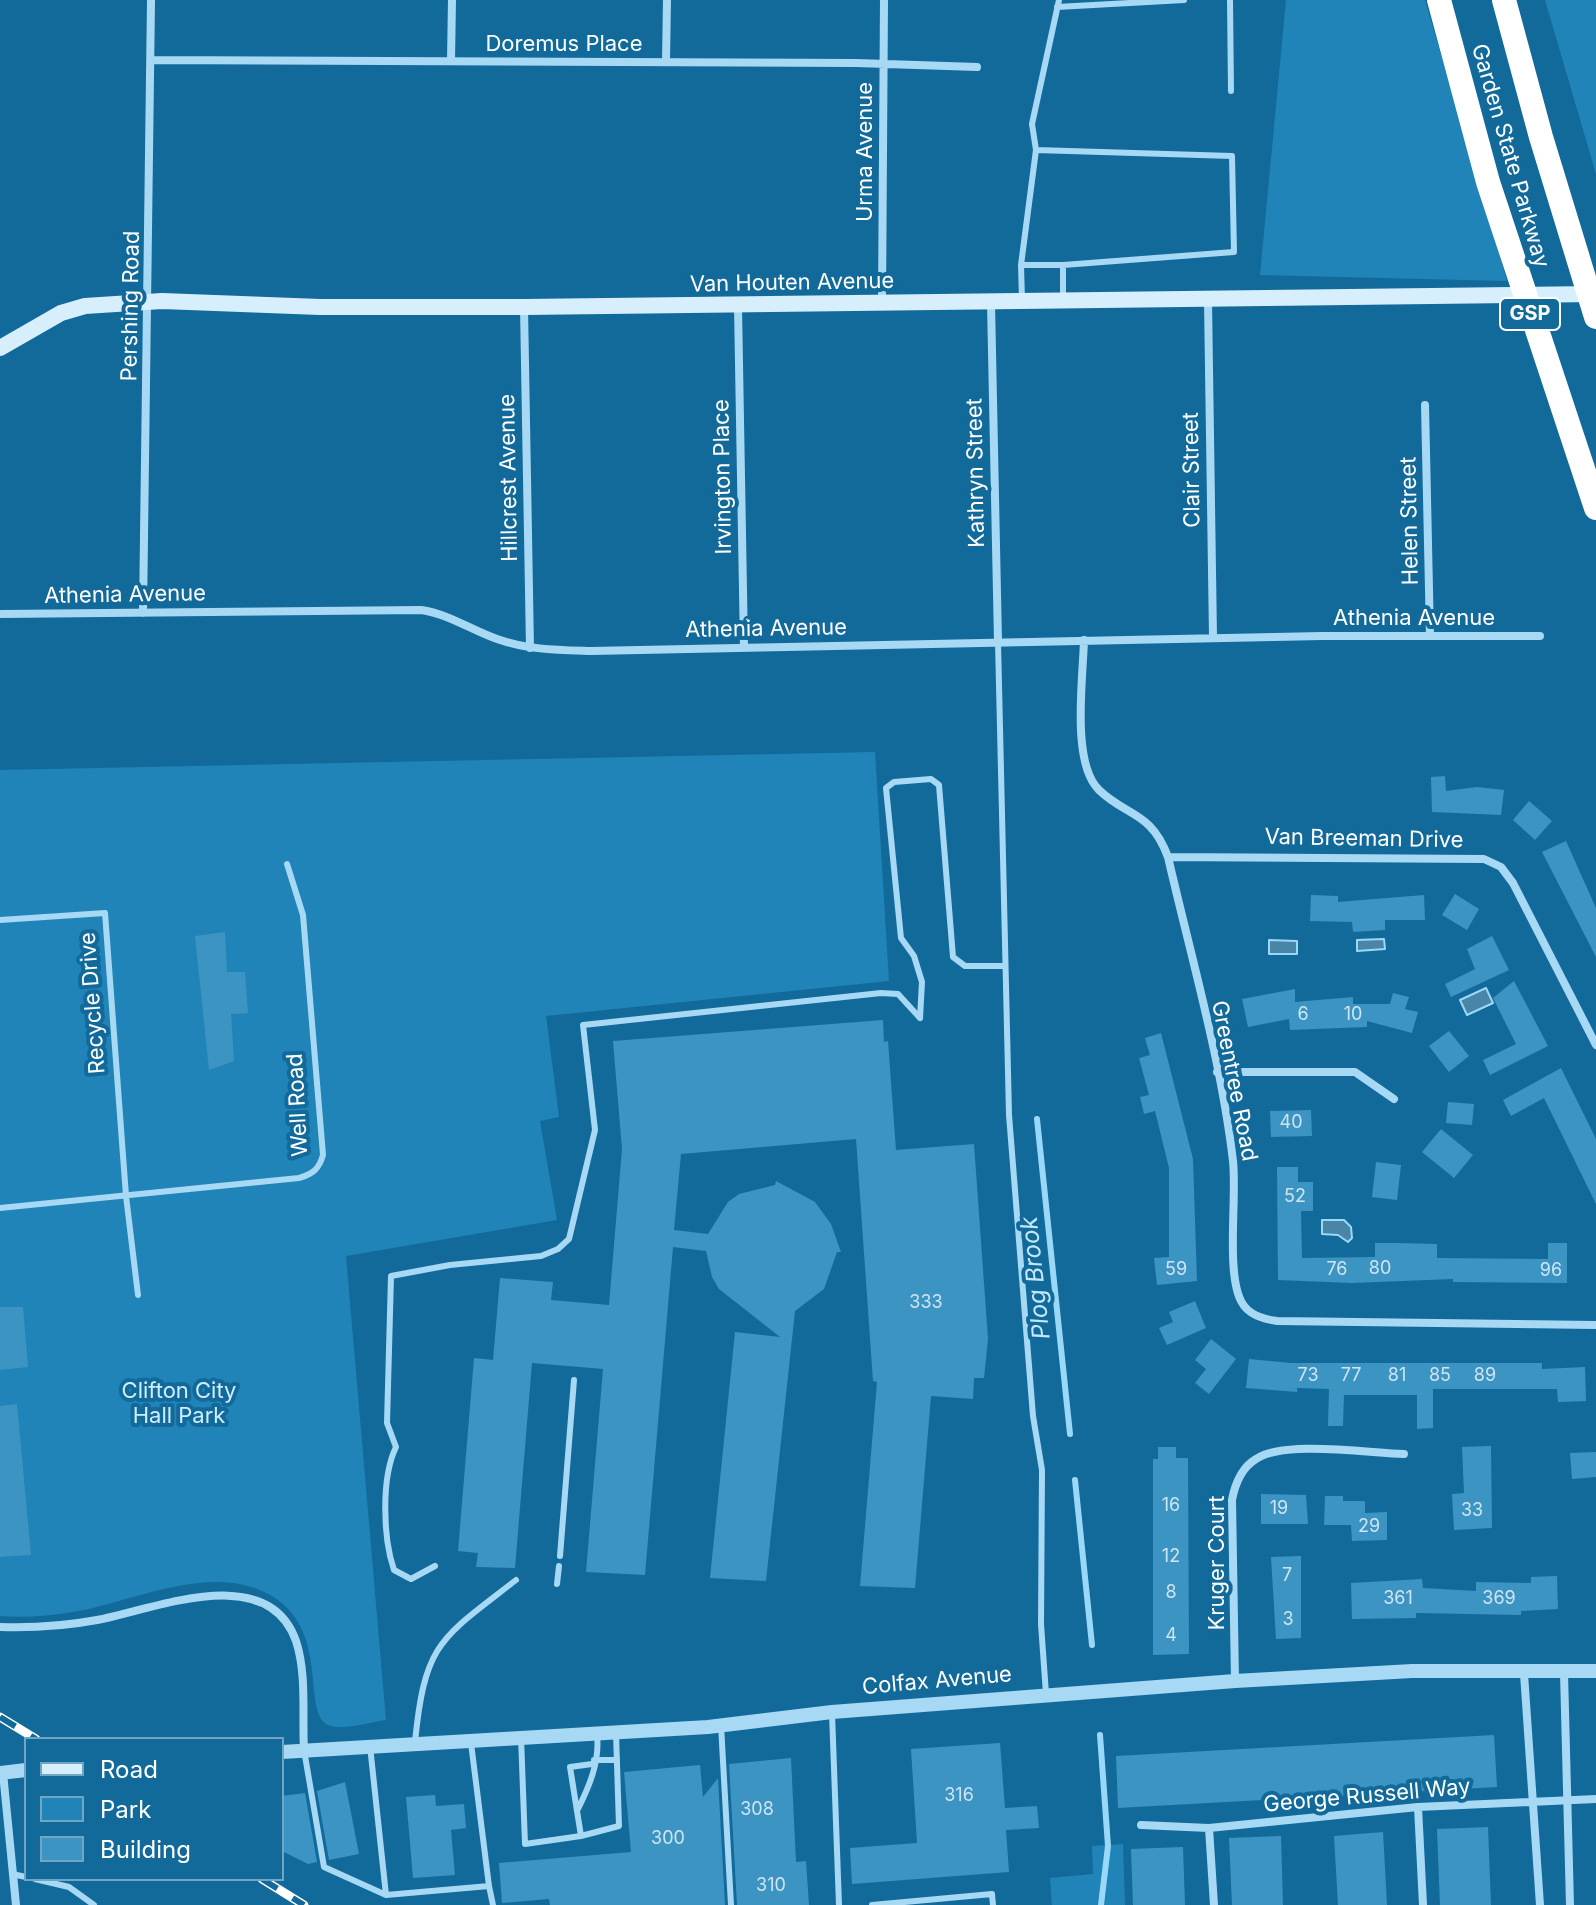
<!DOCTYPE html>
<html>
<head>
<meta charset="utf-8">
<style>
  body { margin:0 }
  #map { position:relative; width:1596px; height:1905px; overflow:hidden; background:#126a9b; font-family:Inter,sans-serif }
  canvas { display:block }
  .legend { position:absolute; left:24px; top:1737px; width:260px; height:144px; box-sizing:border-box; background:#126a9b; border:2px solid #71a6c3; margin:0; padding:10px 14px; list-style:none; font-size:24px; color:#fff }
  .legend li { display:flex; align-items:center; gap:16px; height:40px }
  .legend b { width:40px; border:2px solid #71a6c3 }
</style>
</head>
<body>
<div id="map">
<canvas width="1596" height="1905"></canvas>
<ul class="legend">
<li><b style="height:10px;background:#d7effd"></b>Road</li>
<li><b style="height:22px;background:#2184b8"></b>Park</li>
<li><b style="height:22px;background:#3c94c2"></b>Building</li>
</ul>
</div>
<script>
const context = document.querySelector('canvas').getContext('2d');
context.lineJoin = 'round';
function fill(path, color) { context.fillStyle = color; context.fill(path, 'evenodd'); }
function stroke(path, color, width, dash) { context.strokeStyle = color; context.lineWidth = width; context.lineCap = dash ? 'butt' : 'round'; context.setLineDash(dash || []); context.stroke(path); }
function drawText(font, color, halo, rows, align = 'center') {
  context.font = font + ' Inter,sans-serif'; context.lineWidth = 8; context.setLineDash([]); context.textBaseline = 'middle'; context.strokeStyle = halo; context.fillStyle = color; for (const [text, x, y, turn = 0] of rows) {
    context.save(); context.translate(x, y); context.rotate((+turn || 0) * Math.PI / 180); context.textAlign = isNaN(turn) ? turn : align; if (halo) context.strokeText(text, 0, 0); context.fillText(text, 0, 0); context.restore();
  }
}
const green = new Path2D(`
  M 1286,0 L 1425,0 L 1507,281 L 1260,275 Z
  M 1545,0 L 1596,0 L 1596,174 Z
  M 875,752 L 889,981 L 546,1016 L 559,1117 L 540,1121 L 557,1220 L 346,1256 L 386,1720 C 370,1722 346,1730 331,1726 C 297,1717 337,1622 260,1590 C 202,1566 131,1602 73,1612 C 49,1616 24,1618 0,1616 L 0,770 Z
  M 1123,1844 L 1125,1905 L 1052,1905 L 1050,1878 L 1093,1874 L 1092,1846 Z`);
const water = new Path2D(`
  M 1384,939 L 1385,949 L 1357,951 L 1357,940 Z
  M 1269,940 L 1297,941 L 1297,954 L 1269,954 Z
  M 1486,988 L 1493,1003 L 1467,1015 L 1460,1000 Z
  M 1322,1220 L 1344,1220 L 1351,1227 L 1352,1238 L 1348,1242 L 1338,1235 L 1322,1234 Z`);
const stream = new Path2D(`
  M 1037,1119 L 1070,1434
  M 1075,1480 L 1092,1645
  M 1100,1735 L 1108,1846 L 1101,1905`);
const building = new Path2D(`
  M 1445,776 L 1446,791 L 1477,787 L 1504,790 L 1501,815 L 1432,812 L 1431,777 Z
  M 1529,801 L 1552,821 L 1535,840 L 1513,820 Z
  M 1566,841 L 1596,908 L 1596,957 L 1542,852 Z
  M 1455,894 L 1479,909 L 1467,930 L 1442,915 Z
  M 1311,895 L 1338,896 L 1338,902 L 1424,895 L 1425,920 L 1385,920 L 1385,930 L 1353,932 L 1352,922 L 1310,921 Z
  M 225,932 L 227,972 L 245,972 L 248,1013 L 231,1014 L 234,1061 L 209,1070 L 195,936 Z
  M 1492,936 L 1509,970 L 1451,997 L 1445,984 L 1475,969 L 1467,949 Z
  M 1514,981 L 1548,1046 L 1490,1075 L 1483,1060 L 1516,1044 L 1493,998 Z
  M 1295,989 L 1295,1002 L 1353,997 L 1353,1004 L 1390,1004 L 1393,993 L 1409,997 L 1405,1009 L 1418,1012 L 1412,1033 L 1367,1021 L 1367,1027 L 1290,1030 L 1289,1019 L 1248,1027 L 1242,999 Z
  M 883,1020 L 884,1042 L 888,1041 L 896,1150 L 974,1144 L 988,1339 L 984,1378 L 974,1378 L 973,1399 L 931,1396 L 915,1588 L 860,1586 L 877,1382 L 873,1381 L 856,1139 L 681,1154 L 674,1230 L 708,1234 L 728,1202 L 739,1194 L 775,1185 L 776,1181 L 815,1202 L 831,1224 L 841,1252 L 837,1252 L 824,1289 L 795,1311 L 766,1581 L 710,1578 L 735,1332 L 780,1337 L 719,1289 L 712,1277 L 706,1251 L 673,1247 L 645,1575 L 586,1572 L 603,1369 L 532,1363 L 515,1568 L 476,1567 L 478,1553 L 458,1551 L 474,1358 L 493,1360 L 500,1278 L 553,1282 L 551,1300 L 609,1305 L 622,1149 L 613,1041 Z
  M 1449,1031 L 1469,1056 L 1449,1072 L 1429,1046 Z
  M 1161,1033 L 1193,1159 L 1197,1281 L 1157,1285 L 1154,1258 L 1169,1257 L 1169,1168 L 1155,1111 L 1144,1114 L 1140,1097 L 1149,1095 L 1139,1058 L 1150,1055 L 1145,1038 Z
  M 1561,1068 L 1596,1139 L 1596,1204 L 1544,1098 L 1511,1116 L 1503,1100 Z
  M 1448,1102 L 1474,1104 L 1472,1125 L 1446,1123 Z
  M 1311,1110 L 1312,1136 L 1271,1137 L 1270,1111 Z
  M 1441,1129 L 1473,1155 L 1454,1178 L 1422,1152 Z
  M 1376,1162 L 1401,1165 L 1397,1200 L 1372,1197 Z
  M 1277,1167 L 1298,1167 L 1298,1182 L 1313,1182 L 1313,1211 L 1301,1211 L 1302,1258 L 1375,1257 L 1375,1243 L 1395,1243 L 1437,1244 L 1437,1258 L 1548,1259 L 1548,1243 L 1567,1243 L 1567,1283 L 1453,1282 L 1453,1279 L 1352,1283 L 1278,1280 Z
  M 1195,1301 L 1206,1328 L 1167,1345 L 1159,1328 L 1173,1322 L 1169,1312 Z
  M 0,1307 L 23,1307 L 28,1367 L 0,1370 Z
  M 1211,1339 L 1236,1359 L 1209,1394 L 1195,1383 L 1206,1369 L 1195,1360 Z
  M 1249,1359 L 1291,1363 L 1542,1363 L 1542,1369 L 1585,1367 L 1586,1401 L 1558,1402 L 1557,1389 L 1433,1389 L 1433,1428 L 1417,1429 L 1417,1395 L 1344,1395 L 1343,1426 L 1328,1426 L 1329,1389 L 1297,1388 L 1297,1392 L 1246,1388 Z
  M 17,1404 L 31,1555 L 0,1557 L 0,1406 Z
  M 1491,1446 L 1492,1528 L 1454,1530 L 1452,1494 L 1464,1493 L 1462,1447 Z
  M 1158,1447 L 1176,1447 L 1176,1458 L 1188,1458 L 1189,1654 L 1153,1655 L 1153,1459 L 1158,1459 Z
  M 1596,1452 L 1596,1477 L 1572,1479 L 1570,1453 Z
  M 1261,1494 L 1306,1495 L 1308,1524 L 1261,1524 Z
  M 1325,1496 L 1343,1496 L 1343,1501 L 1365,1501 L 1365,1513 L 1387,1512 L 1387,1540 L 1352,1541 L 1351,1525 L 1324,1525 Z
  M 1301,1556 L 1301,1638 L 1276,1639 L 1271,1557 Z
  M 1557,1576 L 1558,1609 L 1521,1611 L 1521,1615 L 1416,1613 L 1416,1618 L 1352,1619 L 1351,1583 L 1422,1579 L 1423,1588 L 1476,1591 L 1476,1582 L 1531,1583 L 1531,1577 Z
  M 1494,1735 L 1497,1787 L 1118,1808 L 1116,1756 Z
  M 1000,1743 L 1005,1808 L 1037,1806 L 1039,1828 L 1006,1830 L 1009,1872 L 852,1884 L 850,1848 L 917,1843 L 911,1749 Z
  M 791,1758 L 796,1862 L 806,1861 L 809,1905 L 737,1905 L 729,1764 Z
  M 700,1765 L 703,1797 L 718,1778 L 725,1905 L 550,1905 L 549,1899 L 502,1903 L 499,1863 L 631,1852 L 624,1772 Z
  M 345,1782 L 359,1854 L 329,1860 L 317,1791 Z
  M 305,1793 L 317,1862 L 308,1864 L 284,1852 L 282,1834 L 282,1796 Z
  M 435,1795 L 436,1806 L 464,1804 L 466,1828 L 451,1830 L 455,1875 L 413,1878 L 406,1797 Z
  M 1488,1827 L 1491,1905 L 1440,1905 L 1437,1829 Z
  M 1383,1832 L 1387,1905 L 1338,1905 L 1334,1836 Z
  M 1281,1836 L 1283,1905 L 1232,1905 L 1229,1838 Z
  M 1183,1847 L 1185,1905 L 1133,1905 L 1131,1849 Z`);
const service = new Path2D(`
  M 1230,0 L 1231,91
  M 1057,7 L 1184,0
  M 1036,150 L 1032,124 L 1059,0
  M 1021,265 L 1063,265 L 1234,252 L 1232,156 L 1036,150 L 1021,265 L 1022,300
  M 1063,299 L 1063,265
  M 998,642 L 1009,1115 L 1033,1416 L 1042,1470 L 1041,1624 L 1046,1694
  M 0,920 L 105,913 L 126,1196 L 138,1295
  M 920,1018 L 922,982 L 914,956 L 901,938 L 886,788 L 894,782 L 931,779 L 939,785 L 953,957 L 965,966 L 1004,966
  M 0,1208 L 299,1178 C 313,1174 319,1169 323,1155 L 303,915 L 287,864
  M 560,1556 L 574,1380
  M 435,1566 L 411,1579 L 394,1570 C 383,1538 381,1478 396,1447 L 387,1423 L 391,1276 L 450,1265 L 541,1256 L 558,1249 L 569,1239 L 595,1130 L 583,1025 L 881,993 L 898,994 L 920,1018
  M 557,1584 L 559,1566
  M 832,1713 L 839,1905
  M 721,1725 L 731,1905
  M 521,1737 L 525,1844 L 581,1836 L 570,1767 L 592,1764
  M 415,1742 C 425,1642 440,1639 516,1580
  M 304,1750 L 324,1867 L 386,1895 L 370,1746
  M 594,1760 L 617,1760
  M 577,1811 C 589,1787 600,1762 597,1735
  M 581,1836 L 619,1826 L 616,1733
  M 12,1874 L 26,1877
  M 35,1879 L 69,1887 L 94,1905
  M 489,1886 L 493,1905
  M 386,1895 L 489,1886 L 471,1743
  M 872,1905 L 992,1894 L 993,1905`);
const minor = new Path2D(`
  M 151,60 L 856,63 L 977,67
  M 451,61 L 452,0
  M 666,62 L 667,0
  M 1208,301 L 1213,638
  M 882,303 L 884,0
  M 991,303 L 998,642
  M 738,306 L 744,648
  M 524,307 L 530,648
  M 1425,405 L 1430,636
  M 143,613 L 151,0
  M 0,614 L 421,610 C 449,614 471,630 497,639 C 528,650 558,650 591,651 L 1322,636 L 1540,636
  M 1084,640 C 1083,678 1071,763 1099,790 C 1127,817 1151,811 1168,857 C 1191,957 1221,1059 1233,1161 C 1237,1197 1226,1272 1241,1301 C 1248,1315 1263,1319 1277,1321 L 1596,1325
  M 1168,857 L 1484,859 L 1501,867 L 1513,883 L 1596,1045
  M 1217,1072 L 1355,1072 L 1394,1099
  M 0,1627 C 33,1628 65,1626 97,1620 C 152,1610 268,1560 296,1641 C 307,1674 302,1716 304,1750
  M 1564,1673 L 1570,1905
  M 1524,1674 L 1540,1905
  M 1235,1681 L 1232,1500 C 1235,1484 1241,1468 1256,1459 C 1284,1440 1368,1453 1404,1454
  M 3,1773 L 16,1905
  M 1418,1807 L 1423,1905
  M 1141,1825 L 1209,1828 L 1418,1807 L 1596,1799
  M 1209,1828 L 1214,1905`);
const tertiary = new Path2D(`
  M 282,1752 L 708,1727 L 832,1712 L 1235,1681 L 1412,1671 L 1596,1671
  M 0,1773 L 26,1770`);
const secondary = new Path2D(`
  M 0,348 L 61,313 L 85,306 L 162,301 L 320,307 L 524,307 L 1596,294`);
const motorway = new Path2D(`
  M 1439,0 L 1488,182 L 1596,508
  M 1504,0 L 1541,137 L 1596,317`);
const rail = new Path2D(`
  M 0,1717 L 36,1739
  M 262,1879 L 304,1905`);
const numberNames = [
  ["6",1303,1015],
  ["10",1353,1015],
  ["40",1291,1123],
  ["52",1295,1197],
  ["80",1380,1269],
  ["59",1176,1270],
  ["76",1337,1270],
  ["96",1551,1271],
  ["333",926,1303],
  ["73",1308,1376],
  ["77",1351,1376],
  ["81",1397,1376],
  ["85",1440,1376],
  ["89",1485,1376],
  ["16",1171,1506],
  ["19",1279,1509],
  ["33",1472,1511],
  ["29",1369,1527],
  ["12",1171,1557],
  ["7",1287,1576],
  ["8",1171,1593],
  ["361",1398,1599],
  ["369",1499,1599],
  ["3",1288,1620],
  ["4",1171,1636],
  ["316",959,1796],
  ["308",757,1810],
  ["300",668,1839],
  ["310",771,1886]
];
const shields = [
  [1530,314,60]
];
const shieldNames = [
  ["GSP",1530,314]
];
const streetNames = [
  ["Doremus Place",564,44],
  ["Urma Avenue",865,152,-90],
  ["Garden State Parkway",1510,156,74],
  ["Van Houten Avenue",792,283,-1],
  ["Pershing Road",131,306,-89],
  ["Clair Street",1192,470,-91],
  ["Kathryn Street",976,473,-91],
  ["Irvington Place",723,477,-91],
  ["Hillcrest Avenue",509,478,-91],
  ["Helen Street",1410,521,-91],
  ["Athenia Avenue",125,595,-1],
  ["Athenia Avenue",1414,618],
  ["Athenia Avenue",766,629,-1],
  ["Van Breeman Drive",1364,839,1],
  ["Recycle Drive",93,1003,-94],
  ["Greentree Road",1234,1081,79],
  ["Well Road",298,1105,-93],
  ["Kruger Court",1217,1563,-90],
  ["Colfax Avenue",937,1681,-5],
  ["George Russell Way",1367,1796,-5]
];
const parkNames = [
  ["Clifton City",179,1391],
  ["Hall Park",179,1416]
];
const waterNames = [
  ["Plog Brook",1036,1278,-96]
];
fill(green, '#2184b8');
fill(water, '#4885a6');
stroke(water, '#99d8f7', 2);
stroke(stream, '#99d8f7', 6);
fill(building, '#3c94c2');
stroke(service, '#a7d9f4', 6);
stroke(minor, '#a7d9f4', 8);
stroke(tertiary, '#a7d9f4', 14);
stroke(secondary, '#d7effd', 16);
stroke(motorway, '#fff', 24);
stroke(rail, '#fff', 9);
stroke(rail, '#126a9b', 6, [18]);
drawText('18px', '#cee4f0', null, numberNames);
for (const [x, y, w] of shields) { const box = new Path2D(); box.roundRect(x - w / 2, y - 16, w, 32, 6); context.fillStyle = '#126a9b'; context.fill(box); stroke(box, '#fff', 2); }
drawText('bold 20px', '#fff', null, shieldNames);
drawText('22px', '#fff', '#126a9b', streetNames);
drawText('22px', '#cfeefd', '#126a9b', parkNames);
drawText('italic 24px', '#c3e8fb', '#126a9b', waterNames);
</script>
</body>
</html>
